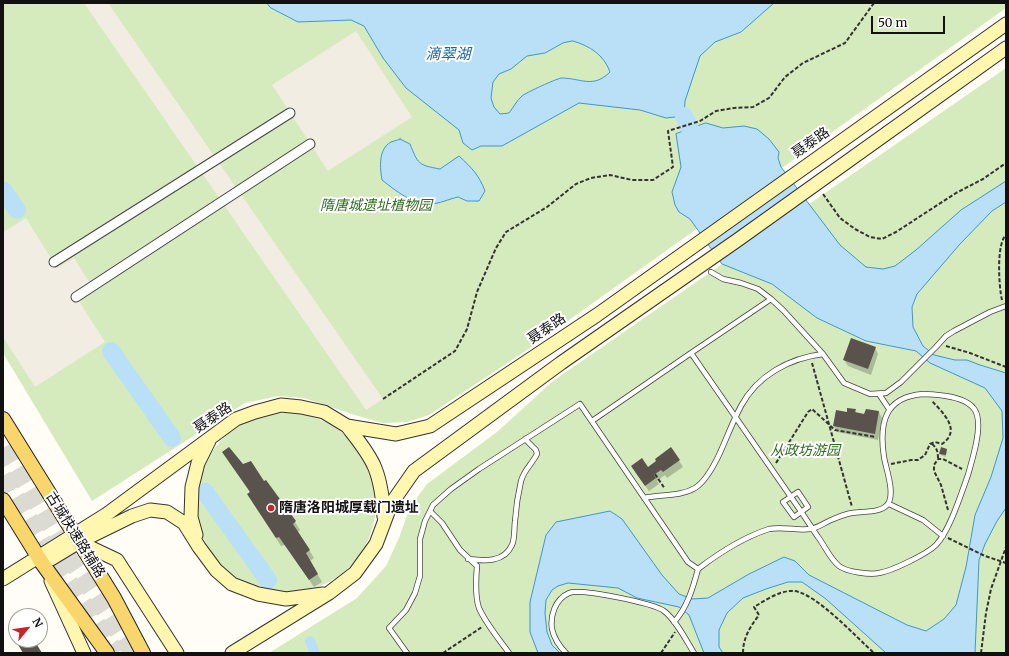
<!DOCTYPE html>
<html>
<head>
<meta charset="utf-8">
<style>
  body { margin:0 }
  #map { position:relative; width:1009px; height:656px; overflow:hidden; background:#fffdf5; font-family:Merriweather,serif }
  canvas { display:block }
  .frame { position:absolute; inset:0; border:4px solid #111; pointer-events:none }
  .north { position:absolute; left:8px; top:608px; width:40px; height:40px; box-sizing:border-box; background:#fff; border:1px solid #a0a0a0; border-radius:50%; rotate:61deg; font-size:11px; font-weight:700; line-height:16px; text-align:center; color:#111 }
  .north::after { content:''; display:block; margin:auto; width:14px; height:18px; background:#c4262e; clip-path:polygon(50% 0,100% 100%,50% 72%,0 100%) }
  .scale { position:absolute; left:871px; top:16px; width:74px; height:18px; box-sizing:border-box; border:2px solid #111; border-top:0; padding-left:5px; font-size:12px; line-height:14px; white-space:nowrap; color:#111; -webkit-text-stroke:3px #fff; paint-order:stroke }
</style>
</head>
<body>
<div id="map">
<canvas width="1009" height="656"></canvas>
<div class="frame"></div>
<div class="north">N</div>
<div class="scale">50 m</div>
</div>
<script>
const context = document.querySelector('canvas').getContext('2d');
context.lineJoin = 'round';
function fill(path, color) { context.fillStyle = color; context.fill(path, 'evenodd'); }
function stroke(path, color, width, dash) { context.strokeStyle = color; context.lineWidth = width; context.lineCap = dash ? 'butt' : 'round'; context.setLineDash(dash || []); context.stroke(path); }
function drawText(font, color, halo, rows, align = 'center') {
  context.font = font + ' Merriweather,"Noto Sans SC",serif'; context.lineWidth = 4; context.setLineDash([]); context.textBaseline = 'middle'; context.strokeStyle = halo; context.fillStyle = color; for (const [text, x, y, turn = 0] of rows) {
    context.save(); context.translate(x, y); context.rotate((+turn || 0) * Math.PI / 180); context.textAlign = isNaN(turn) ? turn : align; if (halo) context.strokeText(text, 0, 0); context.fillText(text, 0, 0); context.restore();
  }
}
const green = new Path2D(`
  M 3,3 L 1006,3 L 1006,8 L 527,350 L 429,415 L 407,422 L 383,423 L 355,415 L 304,398 L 278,396 L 245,403 L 92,501 L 3,353 Z
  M 1006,68 L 1006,653 L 269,653 L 357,598 L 386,566 L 399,538 L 410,507 L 427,484 L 497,432 L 553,381 Z
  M196 503a90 90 0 1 1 180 0a90 90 0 1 1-180 0Z`);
const plaza = new Path2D(`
  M 84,3 L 108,3 L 383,399 L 366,410 Z
  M 356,31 L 412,117 L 328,171 L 272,85 Z
  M 26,218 L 57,268 L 74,258 L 90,283 L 74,293 L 105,342 L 35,387 L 3,337 L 3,232 Z`);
const water = new Path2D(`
  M 267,3 L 774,3 L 741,32 L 715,42 L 700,56 L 685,101 L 684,116 L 666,118 L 640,110 L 579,103 L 502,146 L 481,146 L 472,150 L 463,143 L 459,130 L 406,88 L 383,58 L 364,26 L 351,20 L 298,22 L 271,8 ZM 573,41 C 590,46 604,55 610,72 C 593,89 581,78 561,78 C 556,79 527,92 522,96 C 517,100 513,108 509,113 L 500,114 L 494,107 L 491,98 L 493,82 L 499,74 L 511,69 L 527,56 L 545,53 L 563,43 Z
  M 706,123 L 723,128 L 744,126 L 757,129 L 769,139 L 779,152 L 778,158 L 781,167 L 840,245 L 866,267 L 883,269 L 895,266 L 916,250 L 961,210 L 1006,181 L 1006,202 L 992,211 L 960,244 L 917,294 L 912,307 L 913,327 L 923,346 L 934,355 L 955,360 L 967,360 L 980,365 L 1006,373 L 1006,508 L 997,521 L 985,544 L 979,560 L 975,653 L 886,653 L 826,599 L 802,582 L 788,582 L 766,589 L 743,598 L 727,613 L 719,630 L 719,647 L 723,653 L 704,653 L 689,615 L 679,607 L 637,598 L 618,588 L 568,583 L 558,586 L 552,590 L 546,600 L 545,613 L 547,632 L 552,645 L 560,653 L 538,653 L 530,632 L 530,602 L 546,535 L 556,522 L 610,511 L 622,519 L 662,575 L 679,594 L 692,599 L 708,598 L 749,574 L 784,557 L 795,561 L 809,575 L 907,625 L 926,631 L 944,619 L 956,605 L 966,567 L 975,515 L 991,477 L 1003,438 L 1002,411 L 985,388 L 930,363 L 916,351 L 866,341 L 817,318 L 772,284 L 722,264 L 690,219 L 679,212 L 675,205 L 672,192 L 681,167 L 676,134 Z
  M 400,139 L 410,144 C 418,164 418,165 440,169 L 459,156 C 472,168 479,175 485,191 L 479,201 L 467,201 L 458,197 C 449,199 439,204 430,204 C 412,204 396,191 382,180 C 380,168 378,149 391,142 C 394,141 398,140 400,139 Z`);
const shadow = new Path2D(`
  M 875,348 L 878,354 L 871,375 L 848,366 L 844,360 Z
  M 855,410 L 857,414 L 865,415 L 879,412 L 882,418 L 878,440 L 837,432 L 834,426 L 847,413 Z
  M 671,449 L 683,467 L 667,478 L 665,475 L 657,481 L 659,484 L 649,491 L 635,472 L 648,468 Z
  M 946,450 L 946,457 L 941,455 L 940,454 Z
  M 242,466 L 264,482 L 295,522 L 300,530 L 298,532 L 314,558 L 310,561 L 322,582 L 314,587 L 285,545 L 281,546 L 253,503 Z`);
const canal = new Path2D(`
  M 310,641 L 315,653`);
const river = new Path2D(`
  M 684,116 L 690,129
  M 3,190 L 17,210
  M 111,351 L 172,438
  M 205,492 L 268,580`);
const building = new Path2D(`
  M 851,338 L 876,347 L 868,369 L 843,360 Z
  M 847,408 L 856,409 L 855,412 L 864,414 L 866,409 L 879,411 L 875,434 L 833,426 L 836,410 L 847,412 Z
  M 229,447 L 243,464 L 251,461 L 264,481 L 266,480 L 296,521 L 293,524 L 310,550 L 306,553 L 318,574 L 309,580 L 279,537 L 276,538 L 247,494 L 250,492 L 222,452 Z
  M 671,447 L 680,460 L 663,472 L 661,470 L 655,474 L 654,475 L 656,478 L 645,486 L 631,466 L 642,458 L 648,467 L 656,461 L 655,459 Z
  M 941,447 L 947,449 L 946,455 L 939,454 Z
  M 16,623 L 16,640 L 34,640 L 42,653 L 23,653 L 8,628 Z`);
const highwayTunnel = new Path2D(`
  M 3,448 L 67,555 L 132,653
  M 3,476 L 56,562 L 117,653`);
const path = new Path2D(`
  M 823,194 L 840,218 L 855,229 L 870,237 L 882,239 L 896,232 L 956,193 L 983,179 L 1006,163
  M 1002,300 C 999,288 996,244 1006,235
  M 946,346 L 970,353 L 1006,367
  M 812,363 L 852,507
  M 383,399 L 455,351 L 467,329 L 477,292 L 496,248 L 506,232 L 547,207 L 576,184 L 591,178 L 610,175 L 632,180 L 653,180 L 673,167 L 668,131 L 700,121 L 716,111 L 734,108 L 753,107 L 769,98 L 785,77 L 803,63 L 845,43 L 874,3
  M 932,444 C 937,448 938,452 938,459
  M 776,463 L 808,412 L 812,409 L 835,430 L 876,437
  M 891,464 L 911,460 L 918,460 L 925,455 L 930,444 L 935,442 L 942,444 C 962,430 943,413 932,401
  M 655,474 L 665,489
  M 948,510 L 941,485 L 934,471 L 934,465 L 938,459 L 943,459 L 962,469
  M 948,538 L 985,556 L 1006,563
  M 443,653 L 482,627
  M 661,653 L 675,632
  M 743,653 C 743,638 750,627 759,615 L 754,607 C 766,600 780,590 794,591 C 816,593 857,638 874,653
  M 981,653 L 986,613 L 991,589 L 1006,547`);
const lane = new Path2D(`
  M 771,299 L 783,310 L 823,354 L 844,383 L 870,394 L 886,393 L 901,382 L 936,347 L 946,336 L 954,331 L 990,312 L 1006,306
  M 691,353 L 771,299 L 758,289 L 741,283 L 723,279 L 711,272
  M 879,394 L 889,409
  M 592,421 L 691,353 C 727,405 764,458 800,510 C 806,519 812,528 818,537 C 825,546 830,559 839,566 C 847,572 870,575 879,573 C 892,571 927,554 936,545 C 950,530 961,494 968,475 C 971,464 974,454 976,444 C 982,414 978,401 946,396 C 939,395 930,394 923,394 C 884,397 879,424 884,457 C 886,469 896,495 887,505 C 880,513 863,511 852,513 C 845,514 838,517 831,520 C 824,523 818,528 810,529 C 797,531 783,526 769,529 C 744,537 719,553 698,569
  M 798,492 L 808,507 L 794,517 L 783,502 Z
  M 644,498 C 661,494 680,497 695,488 C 705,482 713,467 718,457 C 726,440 732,423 741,406 C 757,376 789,358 823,354
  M 889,504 L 923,520 L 943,536
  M 430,511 L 442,523 L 460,550 L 477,566 C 476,578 475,597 479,608 C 486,624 499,639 509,653
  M 468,559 C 484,561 504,563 512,545 C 515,539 514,528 515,521 C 516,507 518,494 521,481 C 524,470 532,464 537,454 L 536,450 L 525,439
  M 407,653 L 389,628 L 406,610 L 415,593 L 420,576 L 420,539 L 425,521 L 433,505 L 451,489 L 479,469 L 580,404 L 688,562 L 698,569 C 693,588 687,608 674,622
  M 566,653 C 560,647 554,638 552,629 C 550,616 555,599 569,593 C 580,588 653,603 664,611 C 676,620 686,640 694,653`);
const street = new Path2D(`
  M 54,262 L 290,113
  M 76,297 L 310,144`);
const secondary = new Path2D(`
  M 347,426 C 357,439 369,453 375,468 C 381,483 383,501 384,517
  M 196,535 L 191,517 L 192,487 L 198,463 L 209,441
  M 79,542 L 117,560 L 177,653
  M 51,559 L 79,542 L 132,516 L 150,510 L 167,512 L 184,523 L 199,547 L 216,570 L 232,584 L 258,594 L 286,599 L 323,594
  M 3,579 L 107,514 L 236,419 L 255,412 L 281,405 L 301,407 L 324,412 L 347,426 L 396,434 L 430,426 L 597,315 L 1006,24
  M 51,581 L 84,653
  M 232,653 L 329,593 L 355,573 L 376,544 L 391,504 L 414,471 L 561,363 L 739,239 L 1006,48`);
const primary = new Path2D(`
  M 3,419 L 114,598 L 143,653
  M 3,500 L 42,563 L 107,653`);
const markers = [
  [271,508,4,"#c4262e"]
];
const streetNames = [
  ["聂泰路",811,143,-35],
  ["聂泰路",547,329,-34],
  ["聂泰路",213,418,-34],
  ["古城快速路辅路",75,535,58]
];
const parkNames = [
  ["隋唐城遗址植物园",376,206],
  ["从政坊游园",805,451]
];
const poiNames = [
  ["隋唐洛阳城厚载门遗址",279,508]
];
const waterNames = [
  ["滴翠湖",448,55]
];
fill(green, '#d5ebbd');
fill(plaza, '#f1ede2');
fill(water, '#b9e0f7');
stroke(water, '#3f96cf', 1);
fill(shadow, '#0003');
stroke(canal, '#b9e0f7', 10);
stroke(river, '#b9e0f7', 18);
fill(building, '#5a524d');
stroke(highwayTunnel, '#dbdad3', 17, [17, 8]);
stroke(lane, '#444', 6);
stroke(street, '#444', 11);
stroke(secondary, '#333', 15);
stroke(primary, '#222', 16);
stroke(path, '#333', 2, [4, 2]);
stroke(lane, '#fff', 4.5);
stroke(street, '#fff', 9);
stroke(secondary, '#fff6b0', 13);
stroke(primary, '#f9d66b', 14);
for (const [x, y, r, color] of markers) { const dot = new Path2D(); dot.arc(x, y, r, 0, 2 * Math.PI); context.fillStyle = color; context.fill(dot); stroke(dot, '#fff', 1.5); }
drawText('14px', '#111', '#fff', streetNames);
drawText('italic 14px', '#2f6b1f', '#fff', parkNames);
drawText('bold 14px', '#111', '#fff', poiNames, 'left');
drawText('italic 15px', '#1768a6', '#fff', waterNames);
</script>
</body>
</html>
